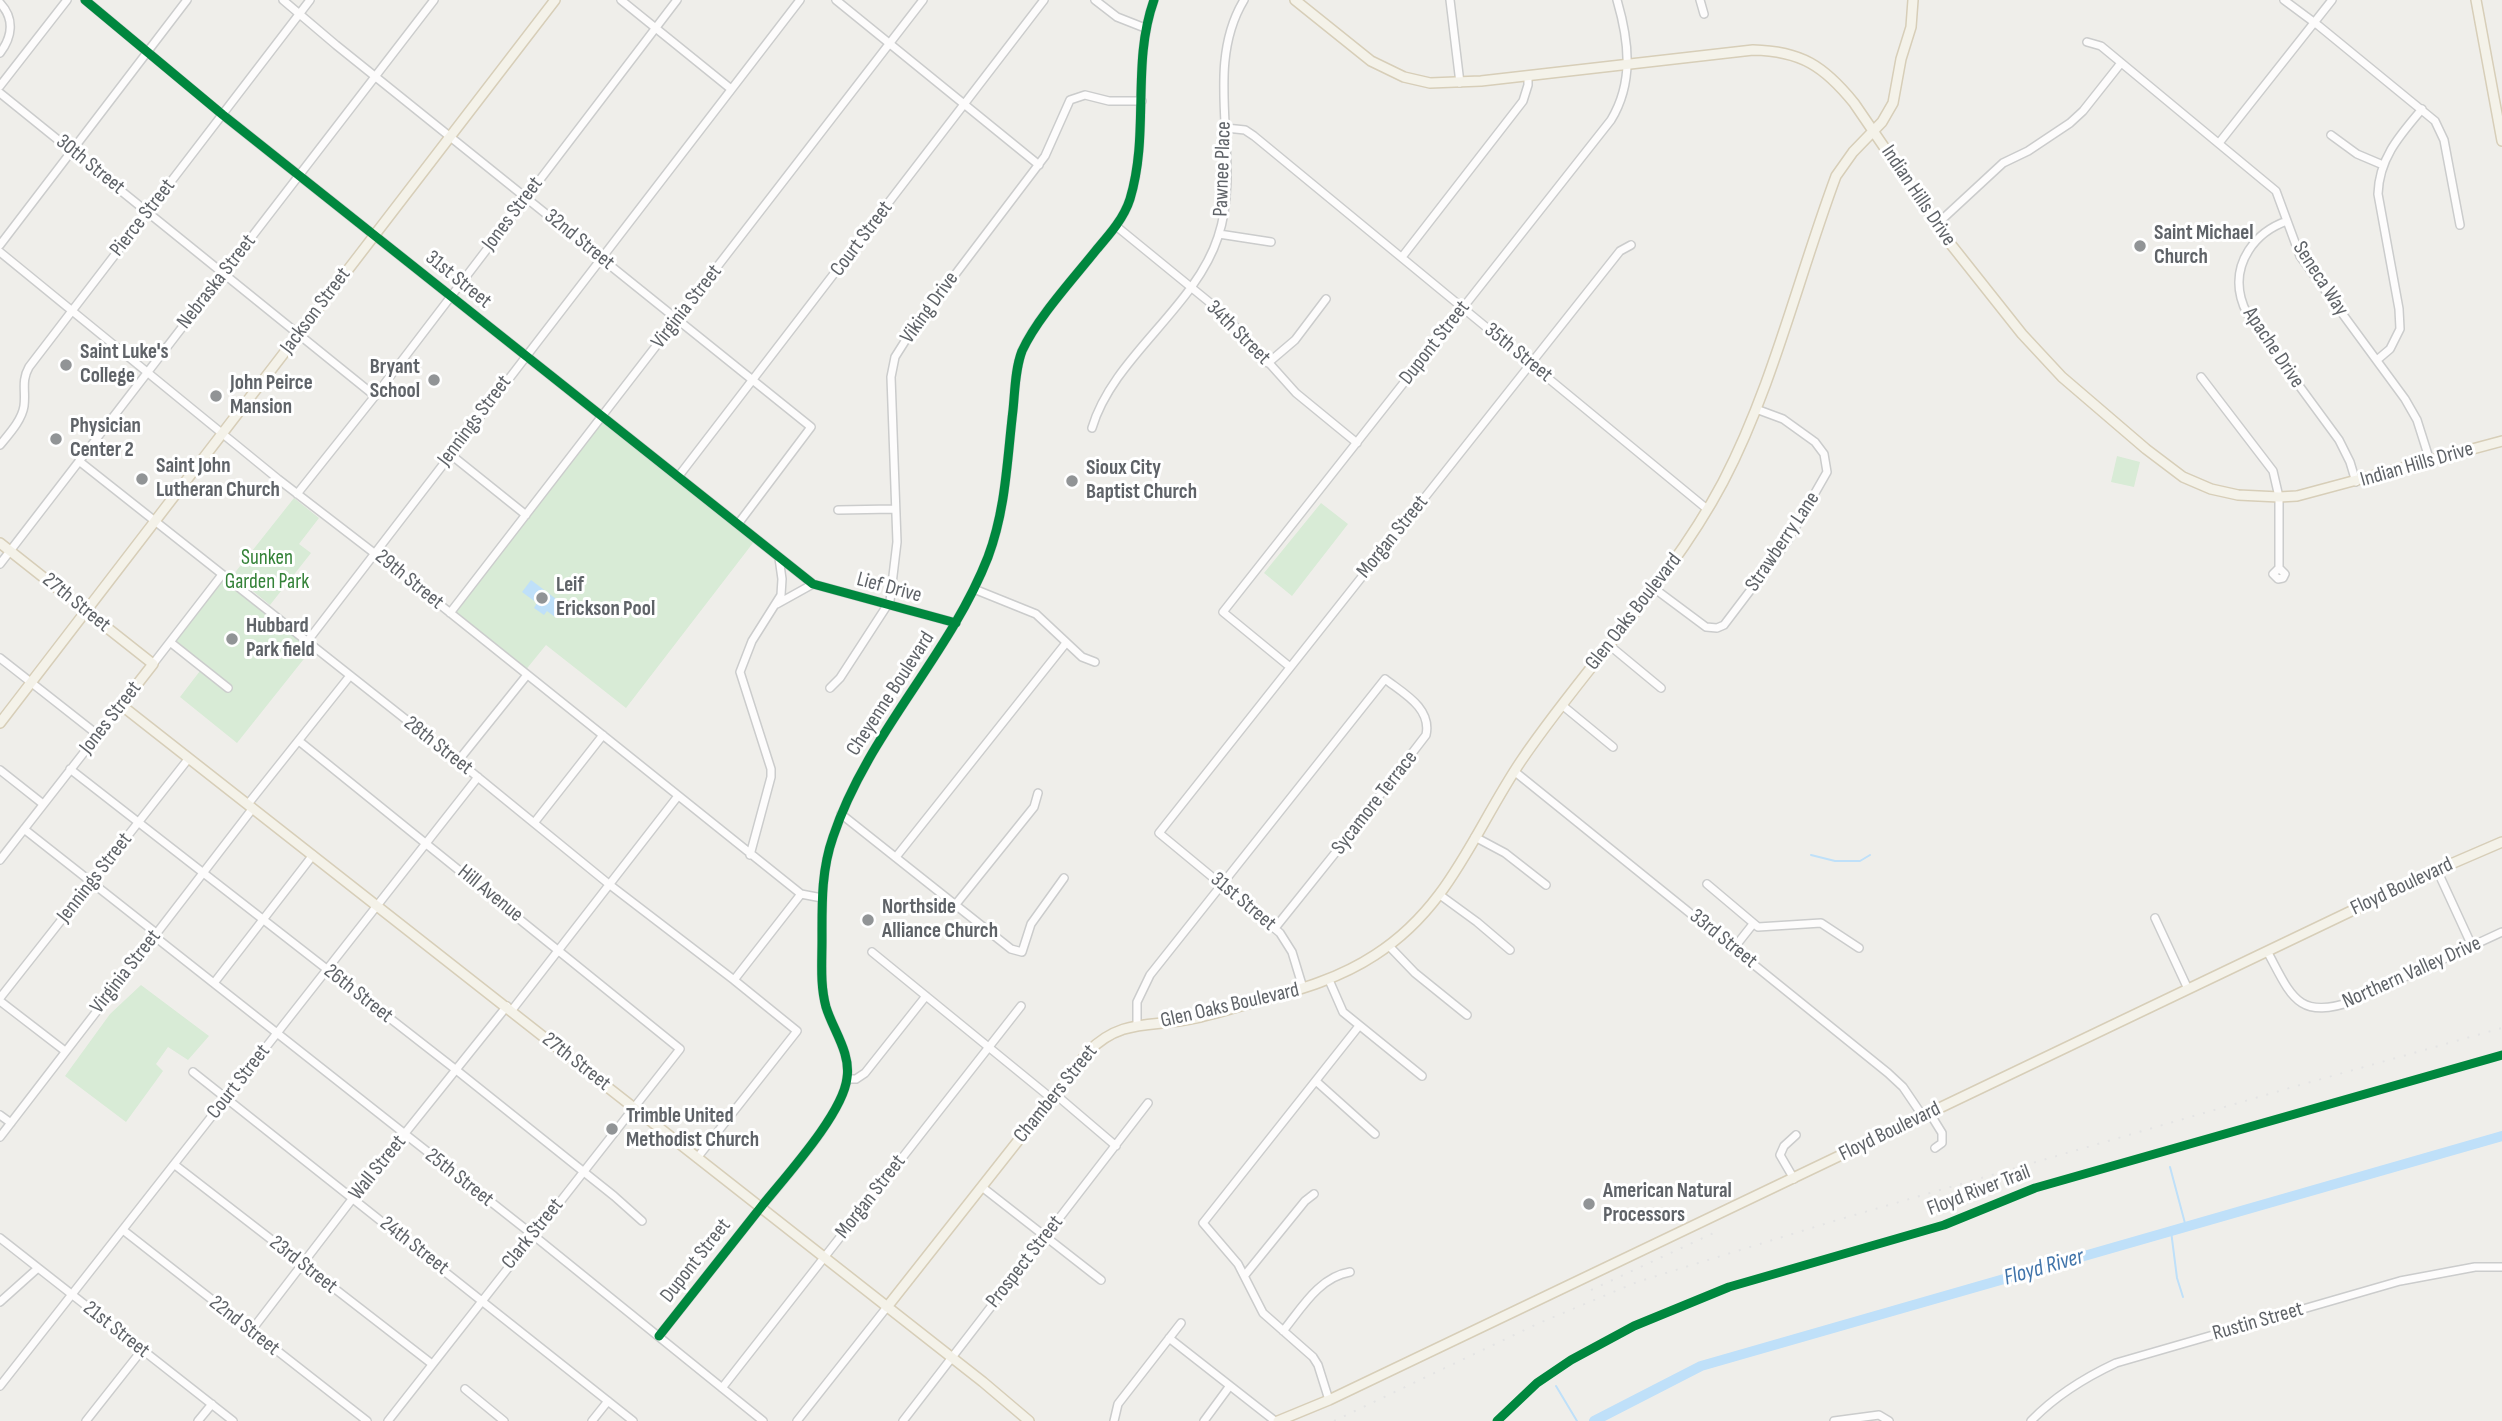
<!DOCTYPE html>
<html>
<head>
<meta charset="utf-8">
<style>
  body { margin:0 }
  canvas { display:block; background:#efeeea }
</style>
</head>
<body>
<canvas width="2502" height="1421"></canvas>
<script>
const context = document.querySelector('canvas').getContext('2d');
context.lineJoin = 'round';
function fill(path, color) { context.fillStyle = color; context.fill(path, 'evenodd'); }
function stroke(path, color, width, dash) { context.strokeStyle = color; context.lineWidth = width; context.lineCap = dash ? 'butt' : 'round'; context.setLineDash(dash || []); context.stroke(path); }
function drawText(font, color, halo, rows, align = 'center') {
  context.font = font + ' "Sofia Sans Condensed",sans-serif'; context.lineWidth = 6; context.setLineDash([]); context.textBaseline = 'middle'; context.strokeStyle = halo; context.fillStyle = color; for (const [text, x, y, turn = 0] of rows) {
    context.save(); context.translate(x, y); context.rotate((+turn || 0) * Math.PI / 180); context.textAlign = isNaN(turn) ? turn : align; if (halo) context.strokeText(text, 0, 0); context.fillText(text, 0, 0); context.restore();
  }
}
const green = new Path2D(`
  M 603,416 L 756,539 L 626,708 L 546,645 L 524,672 L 450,613 Z
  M 2117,456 L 2140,462 L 2134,487 L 2111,482 Z
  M 294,498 L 319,518 L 299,544 L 311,553 L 270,605 L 233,575 Z
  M 1321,503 L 1348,524 L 1292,596 L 1264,573 Z
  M 221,578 L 311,650 L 237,743 L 180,697 L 203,667 L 171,642 Z
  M 141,985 L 209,1036 L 188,1060 L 168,1047 L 156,1064 L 163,1071 L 126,1122 L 65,1076 L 110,1014 Z`);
const water = new Path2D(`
  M 531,580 L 564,605 L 555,617 L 547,611 L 544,615 L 534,608 L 537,603 L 522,592 Z`);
const stream = new Path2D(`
  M 1811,855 L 1835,861 L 1860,861 L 1870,855
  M 2170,1167 L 2186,1227
  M 2171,1231 L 2177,1278 L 2183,1297
  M 1556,1386 L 1577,1421`);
const river = new Path2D(`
  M 1594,1421 L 1701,1366 L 2502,1136`);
const minor = new Path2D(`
  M 85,0 L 223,115 L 813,584 L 956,623
  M 283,0 L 336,45 L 811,427 L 738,524
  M 621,0 L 731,89
  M 836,0 L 1039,165
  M 1095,0 L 1117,17 L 1145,28
  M 1450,0 L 1460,83
  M 1700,0 L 1704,14
  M 2284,0 L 2319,26 L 2435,121 L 2444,140 L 2460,225
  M 0,3 C 15,19 12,37 0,53
  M 2087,42 L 2101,46 L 2276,191 L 2300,256 L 2405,399 L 2417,420 L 2430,461
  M 0,86 L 67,0
  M 0,93 L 375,396
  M 1226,128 L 1245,130 L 1254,136 L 1707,509
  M 2331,135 L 2357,154 L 2383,165
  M 2219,143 L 2332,0
  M 2287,221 C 2255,232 2232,263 2241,298 C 2244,310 2251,321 2259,331 L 2339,440 L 2350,462 L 2356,482
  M 1936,225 L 2003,163 L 2028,151 L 2070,123 L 2083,111 L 2121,63
  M 1116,226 L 1214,306 L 1244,335 L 1296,393 L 1357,443
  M 1219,234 L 1271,242
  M 0,245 L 187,0
  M 0,252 L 278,479 L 413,583 L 801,894 L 822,898
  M 1402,257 L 1523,101 L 1528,85 L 1528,76
  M 2377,360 L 2390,349 L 2400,329 L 2399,309 L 2378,194 C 2379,158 2400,135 2422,109
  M 1268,363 L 1295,340 L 1326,299
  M 2201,377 L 2273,471 L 2279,497 L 2279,568 L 2273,574 L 2278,579 L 2283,578 L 2285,574 L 2279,568
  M 1092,428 C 1113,357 1195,308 1218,237 C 1244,160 1201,71 1244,0
  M 0,445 C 9,434 22,420 24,406 C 26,391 21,381 29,367 L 310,0
  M 450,454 L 526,515
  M 79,461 L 447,752 L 610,885 L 734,980 L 797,1031 L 697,1158
  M 678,477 L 1044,0
  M 297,494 L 375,396 L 677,0
  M 838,510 L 894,509
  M 0,564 L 434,0
  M 974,589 L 1036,614 L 1082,657 L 1095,662
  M 1655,589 L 1706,627 L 1717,628 L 1724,625 L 1787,542 L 1827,472 L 1824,454 L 1815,442 L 1783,419 L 1756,409
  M 777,604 L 813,584
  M 450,613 L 923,0
  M 170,642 L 228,688
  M 306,643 L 800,0
  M 1609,645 L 1661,688
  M 0,658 L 98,735
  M 153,664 L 221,576
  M 1290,667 L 1223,612 L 1611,120 C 1634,82 1629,41 1617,0
  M 830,688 L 840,678 L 890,601 L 897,542 L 891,377 L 895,357 L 907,338 L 1045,156 L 1070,100 L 1085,95 L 1109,101 L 1142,101
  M 1562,705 L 1613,747
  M 299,741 L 680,1049 L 388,1421
  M 458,761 L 527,675
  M 70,769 L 455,1069 L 614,1196 L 642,1221
  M 0,770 L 43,804
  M 1514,771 L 1888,1073 L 1903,1087 L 1922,1115
  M 248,804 L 349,677
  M 841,814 L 1011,949 L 1022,952 L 1031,924 L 1064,878
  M 534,823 L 603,735
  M 24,829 L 156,933
  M 1475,837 L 1505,853 L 1546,885
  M 750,855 L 771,777 L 771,769 L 740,672 L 752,641 L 781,595 L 782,579 L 779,558
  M 896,857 L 1066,643
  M 0,860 L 121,705
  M 2437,870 L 2472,946
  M 1707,884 L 1758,927 L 1821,923 L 1859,948
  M 1440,895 L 1477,922 L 1510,950
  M 956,904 L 1034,807 L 1038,793
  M 2155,918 L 2188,989
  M 154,936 L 533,1235 L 763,1421
  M 1389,946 L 1415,973 L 1467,1015
  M 1734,948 L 1753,924
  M 2267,951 C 2291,995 2297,1021 2353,1001 L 2502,932
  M 872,952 L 1051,1098
  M 734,980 L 801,894
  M 1329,980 L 1343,1012 L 1422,1076
  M 214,983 L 313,855
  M 1303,988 L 1292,952 L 1280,933 L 1159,833 L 1620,251 L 1631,245
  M 0,998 L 189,758
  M 0,1001 L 65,1051
  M 512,1010 L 678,796
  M 1137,1026 L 1137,1002 L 1150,975 L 1385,679 C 1403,693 1432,708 1426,735 L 1340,847 L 1275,928
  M 193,1072 L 633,1421
  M 847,1079 L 856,1079 L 865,1073 L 926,996
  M 1317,1082 L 1375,1134
  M 1055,1094 L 1116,1146
  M 1929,1112 L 1942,1133 L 1942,1143 L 1935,1148
  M 0,1115 L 11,1123
  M 0,1137 L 253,808
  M 175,1165 L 432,1364
  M 1794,1179 L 1780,1155 L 1784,1146 L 1796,1135
  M 982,1187 L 1101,1280
  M 123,1230 L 367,1421
  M 0,1238 L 233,1421
  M 1245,1275 L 1305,1201 L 1314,1194
  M 0,1302 L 38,1268
  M 251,1331 L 353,1198 L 507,1006
  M 1283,1331 C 1301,1309 1319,1277 1350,1272
  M 659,1336 C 693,1293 727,1250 761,1207 C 785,1177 843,1114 847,1078 C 851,1053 833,1030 826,1007 C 820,985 822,963 822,940 C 822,905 821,871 833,837 C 867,734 949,657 988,557 C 1006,509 1007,460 1013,410 C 1015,391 1015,369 1022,351 C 1037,318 1074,278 1097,249 C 1110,234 1124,218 1130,199 C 1150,133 1131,64 1154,0
  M 1169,1338 L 1275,1421
  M 0,1386 L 478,777
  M 722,1388 L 1021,1006
  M 465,1389 L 504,1421
  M 1329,1400 L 1318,1365 L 1313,1357 L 1263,1313 L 1238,1264 L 1203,1223 L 1359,1026
  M 86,1421 L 142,1350
  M 198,1421 L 212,1404
  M 592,1421 L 608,1401
  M 797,1421 L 887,1307
  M 903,1421 L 1148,1103
  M 1114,1421 L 1118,1404 L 1181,1323
  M 1204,1421 L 1229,1387
  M 1834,1421 L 1879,1415 L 1889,1421
  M 2031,1421 C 2055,1396 2084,1378 2116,1363 L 2400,1281 L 2475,1267 L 2502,1267`);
const major = new Path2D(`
  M 1295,0 L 1371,61 L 1404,77 L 1430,83 L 1481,81 L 1753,50 C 1801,51 1824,66 1854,103 L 1949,242 L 2022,334 L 2062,377 L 2146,449 L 2183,477 L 2211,489 L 2238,495 L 2279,497 L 2297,496 L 2502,441
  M 2476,0 L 2502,141
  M 0,543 L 153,664 L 121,705 L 983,1382 L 1029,1421
  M 0,723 L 555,0
  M 887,1307 L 1088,1052 C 1122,1017 1153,1028 1196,1018 C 1218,1013 1240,1006 1262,1000 C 1302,989 1340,978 1375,955 C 1450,907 1474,831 1521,761 C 1586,665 1669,584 1723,482 C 1773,386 1798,278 1836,176 L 1853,152 L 1882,122 L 1893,103 L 1901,59 L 1911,27 L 1913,0
  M 1278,1421 L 1329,1400 L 2437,870 L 2502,842`);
const rail = new Path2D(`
  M 1591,1290 L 1720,1230
  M 1334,1421 L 1537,1324 L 1637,1282 L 1834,1221 L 2286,1089 L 2502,1028`);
const cycleway = new Path2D(`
  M 85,0 L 223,115 L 813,584 L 956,623
  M 659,1336 C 693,1293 727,1250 761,1207 C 785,1177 843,1114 847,1078 C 851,1053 833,1030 826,1007 C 820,985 822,963 822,940 C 822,905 821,871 833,837 C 867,734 949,657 988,557 C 1006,509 1007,460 1013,410 C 1015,391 1015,369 1022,351 C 1037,318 1074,278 1097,249 C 1110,234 1124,218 1130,199 C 1150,133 1131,64 1154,0
  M 1497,1421 L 1537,1383 L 1571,1360 L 1634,1326 L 1729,1287 L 1944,1225 L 2035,1188 L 2502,1055`);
const markers = [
  [2140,246,7,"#919496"],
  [66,365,7,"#919496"],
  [434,380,7,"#919496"],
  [216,396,7,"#919496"],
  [56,439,7,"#919496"],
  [142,479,7,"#919496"],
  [1072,481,7,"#919496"],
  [542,598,7,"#919496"],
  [232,639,7,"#919496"],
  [868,920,7,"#919496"],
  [612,1129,7,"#919496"],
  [1589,1204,7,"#919496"]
];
const streetNames = [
  ["30th Street",90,165,39],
  ["Pawnee Place",1223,169,-88],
  ["Indian Hills Drive",1918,196,56],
  ["Jones Street",513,214,-53],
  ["Pierce Street",143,218,-52],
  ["Court Street",862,239,-53],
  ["32nd Street",579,240,39],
  ["Seneca Way",2320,279,57],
  ["31st Street",458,280,39],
  ["Nebraska Street",217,282,-52],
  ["Virginia Street",687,307,-52],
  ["Viking Drive",930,308,-54],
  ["Jackson Street",316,311,-53],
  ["34th Street",1238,333,45],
  ["Dupont Street",1435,343,-52],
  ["Apache Drive",2273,348,56],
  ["35th Street",1518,353,39],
  ["Jennings Street",475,421,-53],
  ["Indian Hills Drive",2417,465,-16],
  ["Morgan Street",1393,537,-51],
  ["Strawberry Lane",1783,542,-56],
  ["29th Street",409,580,39],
  ["Lief Drive",889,588,15],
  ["27th Street",76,603,39],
  ["Glen Oaks Boulevard",1634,612,-52],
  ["Cheyenne Boulevard",891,694,-57],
  ["Jones Street",111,718,-52],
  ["28th Street",438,746,38],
  ["Sycamore Terrace",1375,803,-52],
  ["Jennings Street",95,878,-52],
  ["Floyd Boulevard",2402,887,-25],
  ["Hill Avenue",490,894,39],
  ["31st Street",1243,902,40],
  ["33rd Street",1723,939,39],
  ["Virginia Street",126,972,-52],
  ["Northern Valley Drive",2412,973,-24],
  ["26th Street",358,994,38],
  ["Glen Oaks Boulevard",1230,1006,-13],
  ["27th Street",576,1062,38],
  ["Court Street",239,1082,-52],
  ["Chambers Street",1056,1094,-51],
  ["Floyd Boulevard",1890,1132,-26],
  ["Wall Street",378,1168,-51],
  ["25th Street",459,1178,38],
  ["Floyd River Trail",1979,1191,-21],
  ["Morgan Street",871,1197,-52],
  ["Clark Street",533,1234,-51],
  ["24th Street",414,1246,38],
  ["Dupont Street",696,1261,-52],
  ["Prospect Street",1025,1262,-52],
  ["23rd Street",303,1265,38],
  ["Rustin Street",2258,1322,-16],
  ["22nd Street",244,1326,38],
  ["21st Street",116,1330,38]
];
const poiNames = [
  ["Saint Michael",2154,234],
  ["Church",2154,258],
  ["Saint Luke's",80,353],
  ["College",80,377],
  ["Bryant",420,368,"right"],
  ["School",420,392,"right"],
  ["John Peirce",230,384],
  ["Mansion",230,408],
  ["Physician",70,427],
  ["Center 2",70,451],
  ["Saint John",156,467],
  ["Lutheran Church",156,491],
  ["Sioux City",1086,469],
  ["Baptist Church",1086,493],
  ["Leif",556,586],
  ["Erickson Pool",556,610],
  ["Hubbard",246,627],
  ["Park field",246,651],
  ["Northside",882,908],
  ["Alliance Church",882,932],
  ["Trimble United",626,1117],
  ["Methodist Church",626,1141],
  ["American Natural",1603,1192],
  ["Processors",1603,1216]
];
const parkNames = [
  ["Sunken",267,559],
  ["Garden Park",267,583]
];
const waterNames = [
  ["Floyd River",2044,1268,-16]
];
fill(green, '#d8ebd6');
fill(water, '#bfe0f9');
stroke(stream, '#bfe0f9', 2);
stroke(river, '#bfe0f9', 10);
stroke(minor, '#cbcccc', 10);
stroke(major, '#d7ceb8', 12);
stroke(minor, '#fdfcfc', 7);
stroke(major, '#f4f2e9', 9);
stroke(rail, '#e4e4e4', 2, [2, 9]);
stroke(cycleway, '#00873e', 9);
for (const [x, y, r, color] of markers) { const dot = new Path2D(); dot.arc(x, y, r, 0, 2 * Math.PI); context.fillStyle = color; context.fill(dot); stroke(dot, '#fff', 2.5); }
drawText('21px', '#5f6368', '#fff', streetNames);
drawText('bold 21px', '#5f6368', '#fff', poiNames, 'left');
drawText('21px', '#348238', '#fff', parkNames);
drawText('italic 23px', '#4174aa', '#fff', waterNames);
</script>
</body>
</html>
